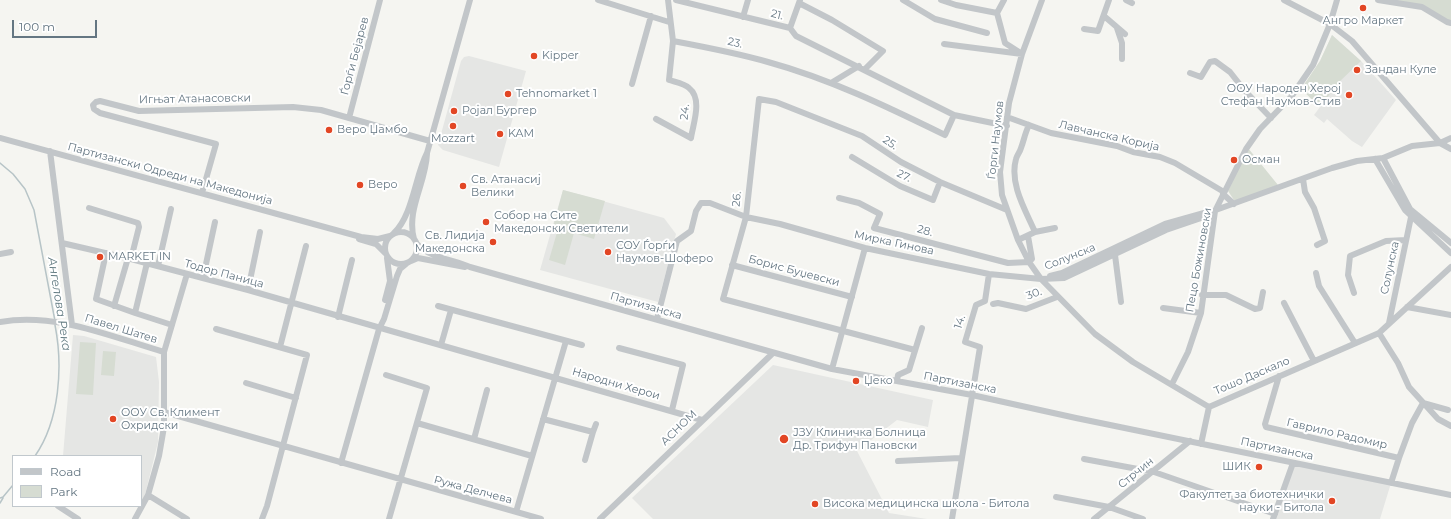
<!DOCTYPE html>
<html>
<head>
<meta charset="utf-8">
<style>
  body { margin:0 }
  #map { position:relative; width:1451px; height:519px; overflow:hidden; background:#f5f5f1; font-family:Montserrat,sans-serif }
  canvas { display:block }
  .legend { position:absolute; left:12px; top:455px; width:130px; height:52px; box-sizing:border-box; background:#fff; border:1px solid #c1c8cd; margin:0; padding:5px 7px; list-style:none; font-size:12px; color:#647682 }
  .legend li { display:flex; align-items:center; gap:8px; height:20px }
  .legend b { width:20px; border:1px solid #c1c8cd }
  .scale { position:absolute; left:12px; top:20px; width:85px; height:18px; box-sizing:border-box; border:2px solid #647682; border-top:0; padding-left:5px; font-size:12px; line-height:14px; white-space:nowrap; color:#647682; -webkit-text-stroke:3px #fff; paint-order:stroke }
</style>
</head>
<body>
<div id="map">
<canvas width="1451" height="519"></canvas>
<ul class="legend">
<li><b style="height:5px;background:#c2c6c9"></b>Road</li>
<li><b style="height:11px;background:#d6dcd2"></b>Park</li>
</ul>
<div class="scale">100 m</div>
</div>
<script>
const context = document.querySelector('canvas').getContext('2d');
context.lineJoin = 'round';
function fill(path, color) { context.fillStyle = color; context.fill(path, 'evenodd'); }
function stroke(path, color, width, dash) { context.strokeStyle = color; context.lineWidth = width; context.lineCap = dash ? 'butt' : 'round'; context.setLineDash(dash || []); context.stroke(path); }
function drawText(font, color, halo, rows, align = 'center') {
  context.font = font + ' Montserrat,sans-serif'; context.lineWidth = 4; context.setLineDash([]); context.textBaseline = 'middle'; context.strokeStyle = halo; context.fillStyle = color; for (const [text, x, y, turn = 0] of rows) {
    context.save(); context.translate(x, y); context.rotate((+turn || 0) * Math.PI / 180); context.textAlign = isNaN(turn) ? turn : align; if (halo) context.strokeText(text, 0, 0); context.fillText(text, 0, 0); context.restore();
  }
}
const built = new Path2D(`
  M 1332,35 L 1361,61 L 1396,100 L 1362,147 L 1352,141 L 1327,119 L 1324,123 L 1314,115 L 1320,107 L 1302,89 L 1320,61 Z
  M 469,56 L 526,71 L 499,167 L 443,150 L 438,145 L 461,61 L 464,57 Z
  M 563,190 L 664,218 L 676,234 L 658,302 L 540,270 Z
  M 73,335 L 84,336 L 156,357 L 159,382 L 158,442 L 146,491 L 141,505 L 141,456 L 63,456 Z
  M 773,365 L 933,400 L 928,427 L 897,420 L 857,451 L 889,513 L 927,519 L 653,519 L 632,498 Z
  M 1293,463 L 1391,483 L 1380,519 L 1273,519 Z`);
const green = new Path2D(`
  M 1378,0 L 1451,0 L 1451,23 L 1422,7 Z
  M 1332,35 L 1361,61 L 1339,82 L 1320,107 L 1301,89 L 1320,61 Z
  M 1248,148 L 1278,185 L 1239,200 L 1234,200 L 1228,191 Z
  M 563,190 L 605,201 L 594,239 L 574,233 L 565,265 L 549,260 L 558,229 L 553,227 Z
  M 80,342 L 96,343 L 93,395 L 76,394 Z
  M 103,351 L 116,352 L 114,376 L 101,375 Z`);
const stream = new Path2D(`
  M 0,163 L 13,174 L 25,189 L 34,210 L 55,321
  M 35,456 C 60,420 63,366 55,325
  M 0,498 L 3,497 L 13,485
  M 0,503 L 3,498`);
const minor = new Path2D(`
  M 598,0 L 669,22
  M 676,0 L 790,28 L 796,36 L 954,115 L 1007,126
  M 903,0 L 935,19 L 987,33
  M 941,0 L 956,5 L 997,13
  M 1004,0 L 997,13 L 1005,43 L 1019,52
  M 1042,0 L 1022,54 L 1009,103 L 1000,172 L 1002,195 L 1018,240 L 1029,262 L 1041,279 L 1095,334 L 1133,362 L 1209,407
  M 1126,0 L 1132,3
  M 1284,0 L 1330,24 L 1352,41 L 1440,143 L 1451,149
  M 1378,0 L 1422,7 L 1447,22 L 1451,23
  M 799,3 L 832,20 L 883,51 L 865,69
  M 1104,16 L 1125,34
  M 743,17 L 748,0
  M 790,28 L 800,0
  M 1117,28 L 1122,43 L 1122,59
  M 1084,29 L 1098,31 L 1109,0
  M 673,41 C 705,47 737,53 768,62 C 830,79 888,107 945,135 L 954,115
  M 944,44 L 1022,54
  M 1190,73 L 1201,77 L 1210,62 L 1215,61 L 1230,72 L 1245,91 L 1271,118
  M 831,83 L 859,66
  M 632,84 L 651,16
  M 1007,117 L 1051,133 L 1117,146 L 1133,152 L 1160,157 L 1175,163 L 1224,192
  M 349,118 L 380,0
  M 656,119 L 691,138 C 693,124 703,99 689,88 C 685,84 675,82 669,80 L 673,41 L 668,0
  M 0,138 L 361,237 L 378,239 L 390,236
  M 50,151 L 72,325
  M 852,157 L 900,186 L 933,200 L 940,182
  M 1383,158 L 1410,209 L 1451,243
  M 1375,159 L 1405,210 L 1451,253
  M 1303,179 L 1305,192 L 1314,208 L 1325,241 L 1317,245
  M 202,193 L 216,144 L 100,113 L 94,109 L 93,105 L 96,102 L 100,101 L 139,111 L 293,107 L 321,110 L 430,141
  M 1223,194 L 1234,204
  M 839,198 L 859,203 L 880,214 L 874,228 L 1008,263 L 1029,262 L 1032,259 L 1028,236
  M 89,208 L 138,223 L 139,227 L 131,259
  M 1213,211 L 1332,168 L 1357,161 L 1383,158 L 1412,146 L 1440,143 L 1451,138
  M385 248a16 16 0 1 1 32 0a16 16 0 1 1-32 0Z
  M 1035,232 L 1055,228
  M 394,233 C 413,215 415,176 427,153 L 470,0
  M 359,239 L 376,244 L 385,253
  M 414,239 C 406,210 426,183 427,154
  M 1018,240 L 1035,232 C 1026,211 1009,184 1016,159 C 1017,155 1020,152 1021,148 C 1024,140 1025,133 1029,125
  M 62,243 L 131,259 L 248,290 L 702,420
  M 417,244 C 428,257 454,260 470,267 L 832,369 L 972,395 L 1076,418 L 1451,495
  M 106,253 L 96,299 L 135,313
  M 0,254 L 11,252
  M 1115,255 L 1121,302
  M 411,261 L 418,258 L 465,267
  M 147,263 L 135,313 L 172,325
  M 732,265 L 852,297
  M 158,266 L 171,209
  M 1316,273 L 1319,286 L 1355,343
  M 1050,276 L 1062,273 L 1165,224 L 1204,213
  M 203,278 L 215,222
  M 248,290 L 260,232
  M 1354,293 L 1348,275 L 1350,256 L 1386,241 L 1406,240
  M 1202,295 L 1226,295 L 1255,309 L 1260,308 L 1263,292
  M 385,300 L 390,281 L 387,258
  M 1284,303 L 1314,361
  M 993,304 L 998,303 L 1026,309 L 1057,297
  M 114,306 L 128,258
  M 438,306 L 582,345
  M 1407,307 L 1451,315
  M 1163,308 L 1201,313
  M 338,317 L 352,260
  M 657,319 L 677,241 L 691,231 L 696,211 L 701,203 L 710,203 L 746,217 L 780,224 L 865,248 L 989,274 L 1041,279 L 1064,278 L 1166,230 L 1210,215 L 1215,211
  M 0,322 C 56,312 112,337 164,352
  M 1389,323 L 1411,217
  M 216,329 L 307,355 L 267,506 L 262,519
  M 1379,333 L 1398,363 L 1409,387 L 1438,419 L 1451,426
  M 441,345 L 451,310
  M 280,347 L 306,246
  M 619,348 L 683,365 L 672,410
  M 915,350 L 723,299 L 746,217 L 759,99 L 776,102 L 862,136 L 901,162 L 940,182 L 1007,210
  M 832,369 L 865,248
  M 386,375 L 427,388 L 389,519
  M 1279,376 L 1265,424 L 1266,427 L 1399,458 L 1412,423 L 1423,403
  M 897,381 L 898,375 L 909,370 L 922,328
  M 246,383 L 296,398
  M 1172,384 L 1188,352 L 1201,313 L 1215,211 L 1246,149 L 1260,129 L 1291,97 L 1313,65 L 1330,24 L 1337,0
  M 1423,403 L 1448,410
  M 1209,407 L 1379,333 L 1451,267
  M 164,412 L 541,519
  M 543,419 L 593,432 L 585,460
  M 417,423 L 532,456
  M 593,432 L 596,424
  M 474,439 L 487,390
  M 1201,444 L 1209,407
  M 1084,459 L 1154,472 L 1275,514
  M 898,461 L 960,458
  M 341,463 L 379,329 L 384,319 L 397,276 L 400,269 L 406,264
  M 1391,483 L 1399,458
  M 148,495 L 187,519
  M 1056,497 L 1109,507 L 1143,519
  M 58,506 L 78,519
  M 516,512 L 566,341
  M 135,519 L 148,495 L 159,456 L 164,427 L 164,352 L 187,274
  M 600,519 L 773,353
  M 952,519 L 980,347 L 965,342 L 976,305 L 985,301 L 989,274
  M 1094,519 L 1190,441
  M 1273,519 L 1293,463`);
const markers = [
  [1363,8,4,"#e24624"],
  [534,56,4,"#e24624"],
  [1357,70,4,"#e24624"],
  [508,94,4,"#e24624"],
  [1349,95,4,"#e24624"],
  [454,111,4,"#e24624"],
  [453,126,4,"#e24624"],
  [329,130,4,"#e24624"],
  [500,134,4,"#e24624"],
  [1234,160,4,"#e24624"],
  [360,185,4,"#e24624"],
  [463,186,4,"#e24624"],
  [486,222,4,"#e24624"],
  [493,242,4,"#e24624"],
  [608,252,4,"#e24624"],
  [100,257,4,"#e24624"],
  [856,381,4,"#e24624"],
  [113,419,4,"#e24624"],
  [784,439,5,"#e24624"],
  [1259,467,4,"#e24624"],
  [1332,501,4,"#e24624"],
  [815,504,4,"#e24624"]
];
const streetNames = [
  ["21.",777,15,14],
  ["23.",735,43,13],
  ["Ѓорѓи Бејарев",355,56,-75],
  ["Игњат Атанасовски",195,99,-1],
  ["24.",685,112,-84],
  ["Лавчанска Корија",1109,136,13],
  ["Ѓорги Наумов",996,140,-84],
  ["25.",890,143,34],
  ["Партизански Одреди на Македонија",170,174,15],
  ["27.",904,176,26],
  ["26.",737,199,-84],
  ["28.",925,231,15],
  ["Мирка Гинова",894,243,12],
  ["Солунска",1070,257,-22],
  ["Пецо Божиновски",1199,260,-80],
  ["Солунска",1390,268,-78],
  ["Борис Буџевски",794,271,15],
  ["Тодор Паница",224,274,15],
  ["30.",1034,294,-20],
  ["Партизанска",646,306,16],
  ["14.",960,322,-72],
  ["Павел Шатев",121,329,17],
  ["Тошо Даскало",1252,376,-23],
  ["Партизанска",960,383,11],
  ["Народни Херои",616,384,16],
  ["АСНОМ",679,428,-44],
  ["Гаврило Радомир",1337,434,13],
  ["Партизанска",1277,449,12],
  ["Стрчин",1136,473,-39],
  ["Ружа Делчева",473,490,15]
];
const poiNames = [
  ["Ангро Маркет",1363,21,"center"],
  ["Kipper",542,56],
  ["Зандан Куле",1365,70],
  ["ООУ Народен Херој",1341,89,"right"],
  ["Стефан Наумов-Стив",1341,102,"right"],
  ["Tehnomarket 1",516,94],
  ["Ројал Бургер",462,111],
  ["Веро Џамбо",337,130],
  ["KAM",508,134],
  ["Mozzart",453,139,"center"],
  ["Осман",1242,160],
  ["Св. Атанасиј",471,180],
  ["Велики",471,193],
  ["Веро",368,185],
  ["Собор на Сите",494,216],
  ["Македонски Светители",494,229],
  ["Св. Лидија",485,236,"right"],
  ["Македонска",485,249,"right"],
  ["СОУ Ѓорѓи",616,246],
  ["Наумов-Шоферо",616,259],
  ["MARKET IN",108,257],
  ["Џеко",864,381],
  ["ООУ Св. Климент",121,413],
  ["Охридски",121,426],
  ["ЈЗУ Клиничка Болница",793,433],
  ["Др. Трифун Пановски",793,446],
  ["ШИК",1251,467,"right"],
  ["Факултет за биотехнички",1324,495,"right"],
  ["науки - Битола",1324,508,"right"],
  ["Висока медицинска школа - Битола",823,504]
];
const waterNames = [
  ["Ангелова Река",59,304,81]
];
fill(built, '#e5e6e4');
fill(green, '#d6dcd2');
stroke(stream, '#b7c4c7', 1.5);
stroke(minor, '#c2c6c9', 6);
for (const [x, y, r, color] of markers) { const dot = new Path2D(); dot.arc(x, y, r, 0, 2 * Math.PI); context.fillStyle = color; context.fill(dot); stroke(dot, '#fff', 1.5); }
drawText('11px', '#647682', '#fff', streetNames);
drawText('11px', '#647682', '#fff', poiNames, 'left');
drawText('italic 12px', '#5f787f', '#fff', waterNames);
</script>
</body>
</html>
